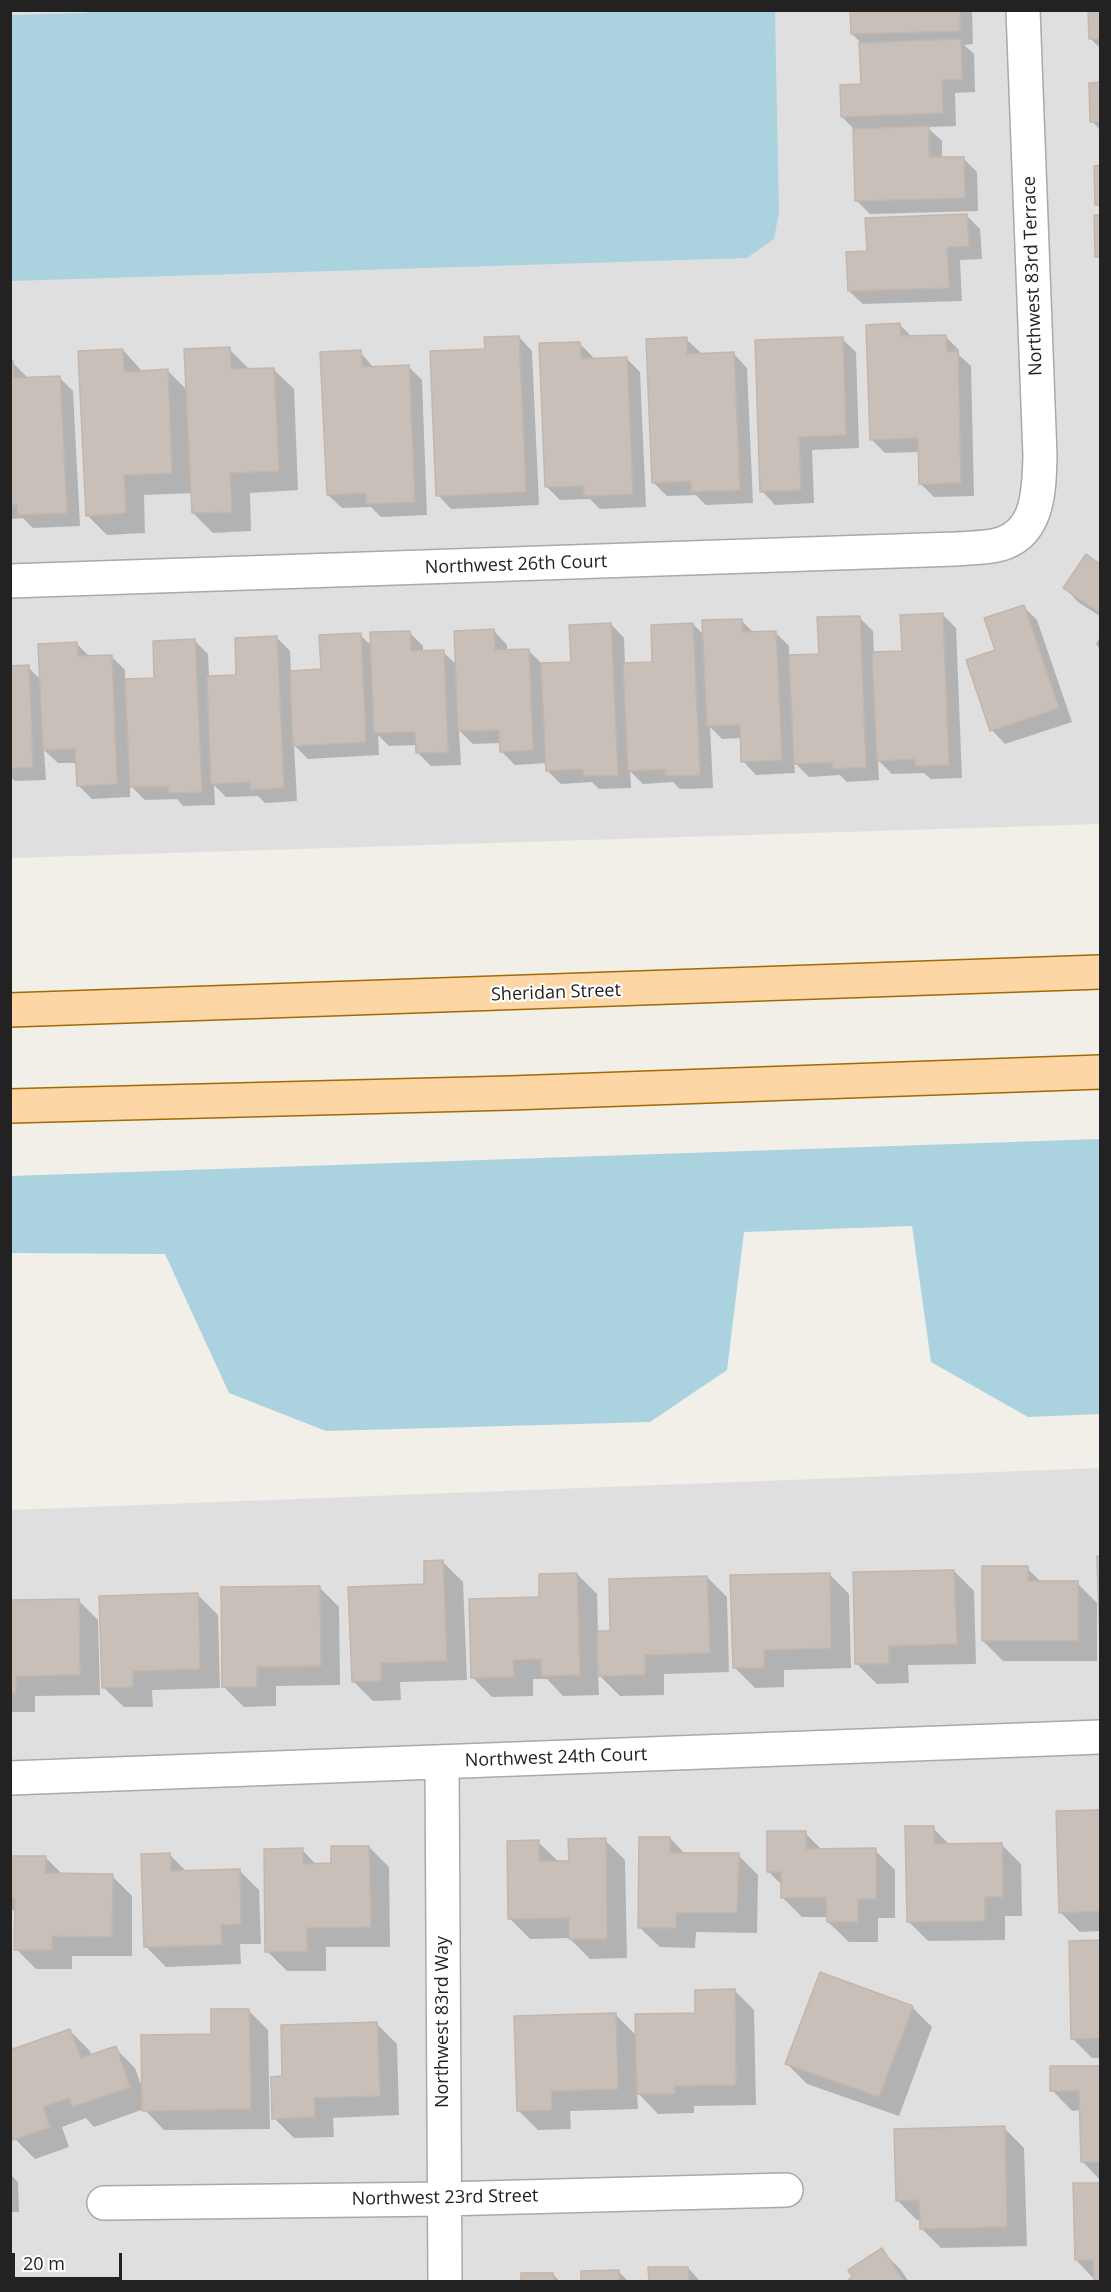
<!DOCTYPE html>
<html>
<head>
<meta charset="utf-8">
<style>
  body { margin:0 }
  #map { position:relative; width:1111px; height:2292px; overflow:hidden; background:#f2efe9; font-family:"Open Sans",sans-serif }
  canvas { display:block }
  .frame { position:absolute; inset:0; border:12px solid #222; pointer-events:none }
  .scale { position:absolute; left:12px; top:2253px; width:110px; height:27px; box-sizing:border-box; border:3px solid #222; border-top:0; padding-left:8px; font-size:18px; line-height:21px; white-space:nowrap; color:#222; -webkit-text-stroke:4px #fff; paint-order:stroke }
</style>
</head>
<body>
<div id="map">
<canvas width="1111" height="2292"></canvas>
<div class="frame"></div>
<div class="scale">20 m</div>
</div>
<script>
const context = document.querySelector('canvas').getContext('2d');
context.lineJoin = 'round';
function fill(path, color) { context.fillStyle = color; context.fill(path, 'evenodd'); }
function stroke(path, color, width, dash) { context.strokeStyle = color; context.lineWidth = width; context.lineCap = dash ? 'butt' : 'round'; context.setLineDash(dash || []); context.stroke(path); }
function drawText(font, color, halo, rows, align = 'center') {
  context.font = font + ' "Open Sans",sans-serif'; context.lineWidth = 4.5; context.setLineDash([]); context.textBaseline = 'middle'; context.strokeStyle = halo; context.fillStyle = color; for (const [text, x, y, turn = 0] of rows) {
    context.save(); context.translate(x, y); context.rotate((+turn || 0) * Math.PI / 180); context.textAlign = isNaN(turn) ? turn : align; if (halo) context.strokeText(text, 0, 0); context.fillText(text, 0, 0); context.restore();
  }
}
const residential = new Path2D(`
  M 10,11 L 1100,11 L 1100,824 L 11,858 Z
  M 1100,1468 L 1100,2281 L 11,2281 L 10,1510 Z`);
const water = new Path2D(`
  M 100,10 L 775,11 L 779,212 L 774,239 L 747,258 L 11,281 L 11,15 L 84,13 Z
  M 1100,1139 L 1100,1414 L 1028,1417 L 931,1362 L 912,1226 L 744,1232 L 727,1370 L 650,1422 L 326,1431 L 229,1393 L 165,1254 L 11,1253 L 11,1176 Z`);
const shadow = new Path2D(`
  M 851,10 L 972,10 L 973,44 L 964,45 L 974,54 L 975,92 L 955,93 L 956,126 L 927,127 L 942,141 L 942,158 L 963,158 L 977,172 L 978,211 L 870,214 L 856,200 L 854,129 L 842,117 L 862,85 L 863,45 L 852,34 Z
  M 1090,10 L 1100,10 L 1100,48 L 1091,39 Z
  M 1090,84 L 1100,84 L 1100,130 L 1092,121 Z
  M 1096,167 L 1100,167 L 1100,208 L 1097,204 Z
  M 967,216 L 980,229 L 982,259 L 960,260 L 962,301 L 863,304 L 849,291 L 868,253 Z
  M 1096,217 L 1100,217 L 1100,260 L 1097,256 Z
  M 900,325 L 912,337 L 945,336 L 959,350 L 959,355 L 971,366 L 974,496 L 934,497 L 921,484 L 920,452 L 885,453 L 871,439 Z
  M 519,337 L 532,351 L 539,505 L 451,509 L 438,495 L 487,351 Z
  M 686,339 L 700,352 L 700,355 L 734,354 L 747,368 L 753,503 L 706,505 L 696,495 L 667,496 L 653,482 Z
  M 842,339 L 856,352 L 859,448 L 812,450 L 814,503 L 775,505 L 762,491 Z
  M 579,343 L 593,357 L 593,360 L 626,358 L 640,372 L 646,507 L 600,509 L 590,499 L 560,500 L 547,487 Z
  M 229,349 L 249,369 L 273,369 L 294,389 L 298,490 L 250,493 L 251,531 L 213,533 L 193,513 L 192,493 L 144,495 L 145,533 L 107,535 L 87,515 L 123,350 L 143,372 L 168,371 L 188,391 Z
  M 360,352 L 374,368 L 408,366 L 422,380 L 427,515 L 381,517 L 371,507 L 342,508 L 328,495 Z
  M 12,362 L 26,376 L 26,379 L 60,378 L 73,391 L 80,526 L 33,528 L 23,518 L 10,519 L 10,363 Z
  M 1086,557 L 1100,566 L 1100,616 L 1078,602 L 1065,588 Z
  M 1023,606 L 1037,620 L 1072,722 L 1005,744 L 992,730 L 997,651 Z
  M 942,614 L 956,628 L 962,778 L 931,779 L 924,773 L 892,774 L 878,760 L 879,780 L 847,782 L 840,775 L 809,777 L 794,762 L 795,773 L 756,775 L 743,761 L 742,738 L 722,739 L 710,727 L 713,788 L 680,789 L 673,782 L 643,784 L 630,771 L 631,788 L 599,789 L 592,782 L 561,784 L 547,770 L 547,763 L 515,765 L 501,751 L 501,743 L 473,744 L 459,730 L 461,765 L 431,766 L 417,752 L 417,745 L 389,746 L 378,735 L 379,755 L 308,759 L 294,745 L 297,801 L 265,803 L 258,796 L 226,797 L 214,785 L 215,805 L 183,806 L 177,799 L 145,800 L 130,785 L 130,797 L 92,799 L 78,785 L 77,763 L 58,763 L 44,750 L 46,780 L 15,781 L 10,776 L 10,667 L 28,667 L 41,680 L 77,644 L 90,657 L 111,656 L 125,670 L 125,681 L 156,679 L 195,641 L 208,654 L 209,677 L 238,676 L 277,638 L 290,651 L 291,672 L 323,670 L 360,635 L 372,646 L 409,632 L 423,646 L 423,652 L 443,652 L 457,665 L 494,631 L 507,645 L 507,651 L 528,650 L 542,664 L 572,663 L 611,624 L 624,638 L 625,664 L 654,663 L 693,624 L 705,636 L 741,620 L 754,633 L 775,632 L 789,646 L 789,657 L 820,656 L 859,617 L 873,631 L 874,654 L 903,653 Z
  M 1100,638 L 1100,649 L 1096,644 Z
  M 1098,1557 L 1100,1557 L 1100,1610 L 1100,1606 Z
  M 443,1562 L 463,1582 L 467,1680 L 400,1682 L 401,1700 L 373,1701 L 353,1681 Z
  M 1027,1568 L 1042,1583 L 1077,1583 L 1097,1603 L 1097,1661 L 1003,1661 L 983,1641 Z
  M 954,1571 L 974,1591 L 976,1664 L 908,1665 L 909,1683 L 877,1684 L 857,1664 Z
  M 577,1574 L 597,1594 L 598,1632 L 612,1632 L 707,1577 L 727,1597 L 729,1672 L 664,1674 L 664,1695 L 620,1696 L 598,1674 L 599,1695 L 563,1696 L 547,1679 L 533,1679 L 533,1696 L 492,1697 L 472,1677 L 541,1599 Z
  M 829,1574 L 849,1594 L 851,1668 L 784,1670 L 784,1687 L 755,1688 L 735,1668 Z
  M 319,1587 L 339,1607 L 340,1685 L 276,1686 L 276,1706 L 244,1707 L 224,1687 Z
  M 198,1595 L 218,1615 L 220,1688 L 152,1690 L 153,1707 L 124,1707 L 103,1687 Z
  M 78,1600 L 98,1620 L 100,1695 L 35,1696 L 35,1712 L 10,1712 L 10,1602 Z
  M 1100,1811 L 1100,1931 L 1080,1932 L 1060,1912 L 1057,1812 Z
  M 933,1828 L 950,1845 L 1001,1844 L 1021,1864 L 1022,1916 L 1005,1916 L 1005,1940 L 928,1941 L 908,1921 Z
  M 805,1833 L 822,1850 L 875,1850 L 895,1870 L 895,1918 L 878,1918 L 878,1942 L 849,1942 L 828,1922 L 828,1917 L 802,1917 L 782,1897 L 782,1885 L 768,1871 Z
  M 670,1838 L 686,1855 L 738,1855 L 758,1875 L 757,1933 L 696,1932 L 695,1948 L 660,1947 L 639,1927 Z
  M 605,1840 L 625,1860 L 627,1958 L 590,1959 L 569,1938 L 530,1939 L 510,1919 L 538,1842 L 559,1862 L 570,1862 Z
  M 369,1847 L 389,1867 L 390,1947 L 326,1947 L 326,1971 L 287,1971 L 267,1951 L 302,1850 L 317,1865 L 333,1865 Z
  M 170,1855 L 187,1872 L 239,1870 L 259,1890 L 261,1944 L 240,1944 L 241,1964 L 166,1967 L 146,1947 Z
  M 10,1857 L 45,1857 L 63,1875 L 112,1876 L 132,1896 L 132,1956 L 72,1956 L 72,1969 L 36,1969 L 16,1949 L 16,1913 L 10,1907 Z
  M 1100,1941 L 1100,2058 L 1092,2058 L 1072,2038 L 1071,1942 Z
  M 734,1990 L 754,2010 L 756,2105 L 694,2106 L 694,2113 L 658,2114 L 637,2092 L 638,2109 L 570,2111 L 571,2129 L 538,2130 L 518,2110 L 616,2015 L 637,2036 L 697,2015 Z
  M 912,2007 L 932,2027 L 899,2116 L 807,2084 L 787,2064 Z
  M 248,2010 L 268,2030 L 270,2129 L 164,2130 L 144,2109 L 94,2127 L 86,2118 L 62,2127 L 69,2147 L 35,2159 L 15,2139 L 10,2127 L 10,2045 L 15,2050 L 70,2031 L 90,2051 L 92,2056 L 115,2048 L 135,2068 L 143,2090 Z
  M 377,2024 L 397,2044 L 399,2115 L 333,2118 L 334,2137 L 294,2138 L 274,2118 L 284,2077 Z
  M 1100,2067 L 1100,2180 L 1082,2161 L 1081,2110 L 1072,2111 L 1052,2090 L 1051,2068 Z
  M 1004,2128 L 1024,2148 L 1027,2246 L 941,2248 L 921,2228 L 921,2220 L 917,2220 L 897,2200 Z
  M 10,2174 L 18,2182 L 19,2212 L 10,2212 Z
  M 1100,2184 L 1100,2282 L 1097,2282 L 1076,2260 L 1075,2185 Z
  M 881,2250 L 901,2270 L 909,2282 L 848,2282 Z
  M 688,2268 L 701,2282 L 650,2282 Z
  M 618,2271 L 629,2282 L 583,2282 Z
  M 553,2274 L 560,2282 L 523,2282 Z
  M 26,2276 L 31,2282 L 21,2282 Z`);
const building = new Path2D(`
  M 850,10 L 960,10 L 960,31 L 851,34 Z
  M 1088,10 L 1100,10 L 1100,39 L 1089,39 Z
  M 961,39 L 962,79 L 942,80 L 943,113 L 841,117 L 840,85 L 861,84 L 859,43 Z
  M 1100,82 L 1100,122 L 1090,122 L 1089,83 Z
  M 929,126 L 929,157 L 964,157 L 965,198 L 855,201 L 853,129 Z
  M 1100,165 L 1100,205 L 1095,205 L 1094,166 Z
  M 967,214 L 969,246 L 947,247 L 949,288 L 848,291 L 846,252 L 867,251 L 865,218 Z
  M 1094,215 L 1100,215 L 1100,257 L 1095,257 Z
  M 900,323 L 901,336 L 946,335 L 947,352 L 958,351 L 961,483 L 919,484 L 918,438 L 870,440 L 866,325 Z
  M 519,336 L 526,492 L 436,496 L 430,351 L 485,349 L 484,337 Z
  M 687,337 L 687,354 L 734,352 L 740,490 L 691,492 L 691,481 L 652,483 L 646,339 Z
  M 843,337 L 846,435 L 799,437 L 801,490 L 760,492 L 755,340 Z
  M 580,342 L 581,359 L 627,357 L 633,494 L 584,496 L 584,486 L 545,487 L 539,343 Z
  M 230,347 L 231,369 L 274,368 L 279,471 L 230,473 L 232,512 L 192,513 L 184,349 Z
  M 123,349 L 124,372 L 168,369 L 172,473 L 124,475 L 126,513 L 86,516 L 78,351 Z
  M 361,350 L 362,367 L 409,365 L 415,502 L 366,504 L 365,493 L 327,495 L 320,352 Z
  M 10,361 L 13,361 L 14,378 L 60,376 L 67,513 L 18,515 L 17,505 L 10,505 Z
  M 1086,554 L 1100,564 L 1100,613 L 1063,588 Z
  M 1024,605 L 1059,708 L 990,731 L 966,660 L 995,650 L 984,618 Z
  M 943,613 L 949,765 L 916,766 L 915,759 L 877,761 L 872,652 L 902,651 L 900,615 Z
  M 860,616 L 866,767 L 832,769 L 832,762 L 794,764 L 789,655 L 819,654 L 817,617 Z
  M 742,619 L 742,632 L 776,631 L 782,760 L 741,762 L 740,725 L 707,726 L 702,620 Z
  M 611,623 L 618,775 L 584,776 L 583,769 L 546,771 L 541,663 L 571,662 L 569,625 Z
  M 693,623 L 700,775 L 665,776 L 665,769 L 628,771 L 623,663 L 652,662 L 651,625 Z
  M 494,629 L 495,650 L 529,649 L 533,750 L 500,752 L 499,730 L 458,731 L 454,631 Z
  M 410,631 L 411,651 L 444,650 L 448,752 L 416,753 L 415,732 L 374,733 L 370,632 Z
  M 361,633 L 366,742 L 293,746 L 290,671 L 321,669 L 319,635 Z
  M 277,636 L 284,788 L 250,790 L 250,782 L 211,784 L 207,676 L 236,675 L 235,638 Z
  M 195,639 L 202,792 L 168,793 L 168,786 L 130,787 L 125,679 L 154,678 L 153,641 Z
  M 77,642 L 78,656 L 112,655 L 117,784 L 77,786 L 75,749 L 43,750 L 38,644 Z
  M 29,665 L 33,767 L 10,768 L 10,666 Z
  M 1097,1556 L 1100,1556 L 1100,1649 Z
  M 443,1560 L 447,1661 L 381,1663 L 381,1681 L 352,1682 L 348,1587 L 424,1584 L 424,1561 Z
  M 982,1566 L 1028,1566 L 1028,1581 L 1078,1581 L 1078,1641 L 982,1641 Z
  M 954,1570 L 957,1644 L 889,1646 L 889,1664 L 855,1664 L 853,1572 Z
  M 577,1573 L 580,1675 L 542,1676 L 541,1659 L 513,1660 L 514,1677 L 471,1678 L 469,1599 L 539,1597 L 539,1574 Z
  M 830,1573 L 831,1648 L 764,1650 L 764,1668 L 733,1668 L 730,1575 Z
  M 707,1576 L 710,1653 L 645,1655 L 645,1675 L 598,1676 L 597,1631 L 610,1631 L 609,1579 Z
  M 320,1586 L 321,1666 L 257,1667 L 257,1687 L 222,1687 L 221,1587 Z
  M 198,1593 L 200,1669 L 133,1671 L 133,1687 L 102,1688 L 99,1596 Z
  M 79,1599 L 80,1675 L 16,1676 L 16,1693 L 10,1693 L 10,1600 Z
  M 1100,1810 L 1100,1911 L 1059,1913 L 1056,1811 Z
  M 905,1826 L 934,1826 L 934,1844 L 1002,1843 L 1003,1897 L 985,1897 L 985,1921 L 907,1922 Z
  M 767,1831 L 806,1831 L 806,1849 L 876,1848 L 876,1899 L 858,1899 L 858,1922 L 827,1922 L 826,1897 L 781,1898 L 781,1872 L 767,1872 Z
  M 639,1837 L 670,1837 L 670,1853 L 739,1853 L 737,1913 L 676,1913 L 676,1928 L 638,1928 Z
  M 606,1838 L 607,1939 L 569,1939 L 569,1918 L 508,1919 L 507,1841 L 539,1840 L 539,1861 L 569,1861 L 568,1839 Z
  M 331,1846 L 369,1846 L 371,1927 L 307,1928 L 307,1951 L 265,1952 L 264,1849 L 303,1848 L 303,1864 L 331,1863 Z
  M 170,1853 L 171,1871 L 240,1869 L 241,1924 L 221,1925 L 222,1945 L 144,1947 L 141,1854 Z
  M 10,1856 L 46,1856 L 45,1873 L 113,1874 L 112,1937 L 52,1936 L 52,1950 L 14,1950 L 15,1898 L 10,1898 Z
  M 1100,1940 L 1100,2038 L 1071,2039 L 1069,1941 Z
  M 820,1972 L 913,2006 L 879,2097 L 785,2064 Z
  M 735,1989 L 736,2085 L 675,2086 L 675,2094 L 637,2094 L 635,2014 L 695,2013 L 695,1990 Z
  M 211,2009 L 249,2009 L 251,2109 L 142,2111 L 141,2035 L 211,2034 Z
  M 616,2013 L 618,2089 L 551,2091 L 552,2110 L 517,2111 L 514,2016 Z
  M 377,2022 L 380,2096 L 314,2098 L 315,2117 L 272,2119 L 271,2077 L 282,2076 L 281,2025 Z
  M 70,2029 L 81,2058 L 116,2046 L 130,2087 L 73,2107 L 69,2098 L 43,2107 L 50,2127 L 13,2140 L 10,2132 L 10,2050 Z
  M 1050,2066 L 1100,2066 L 1100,2162 L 1081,2162 L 1079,2091 L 1050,2091 Z
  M 1005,2126 L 1007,2227 L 920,2229 L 919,2200 L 896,2201 L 894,2129 Z
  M 1073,2183 L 1100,2183 L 1100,2280 L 1094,2280 L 1093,2260 L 1075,2260 Z
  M 882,2248 L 904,2282 L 845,2282 L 852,2277 L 848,2270 Z
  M 648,2267 L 688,2267 L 689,2282 L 649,2282 Z
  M 619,2270 L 619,2282 L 581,2282 L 581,2271 Z
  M 521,2273 L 553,2273 L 554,2282 L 521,2282 Z`);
const minor = new Path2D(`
  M 10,581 L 955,549 C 969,548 984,548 997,545 C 1039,535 1039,491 1040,456 L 1023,10
  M 442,1762 L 445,2282
  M 10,1778 L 1100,1737
  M 104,2203 L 444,2199 L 786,2190`);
const major = new Path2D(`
  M 10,1010 L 1100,972
  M 10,1106 L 510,1093 L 1100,1072`);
const streetNames = [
  ["Northwest 83rd Terrace",1033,276,-92],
  ["Northwest 26th Court",516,565,-2],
  ["Sheridan Street",556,993,-2],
  ["Northwest 24th Court",556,1758,-2],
  ["Northwest 83rd Way",443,2022,-90],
  ["Northwest 23rd Street",445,2198,-1]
];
fill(residential, '#e0dfdf');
fill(water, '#aad3df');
fill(shadow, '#0003');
fill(building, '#c7bfb8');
stroke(building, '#c4b6ab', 1.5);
stroke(minor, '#a9a9a9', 36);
stroke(major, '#a06b00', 36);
stroke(minor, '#fff', 33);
stroke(major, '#fcd6a4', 33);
drawText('18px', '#222', '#fff', streetNames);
</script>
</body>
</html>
